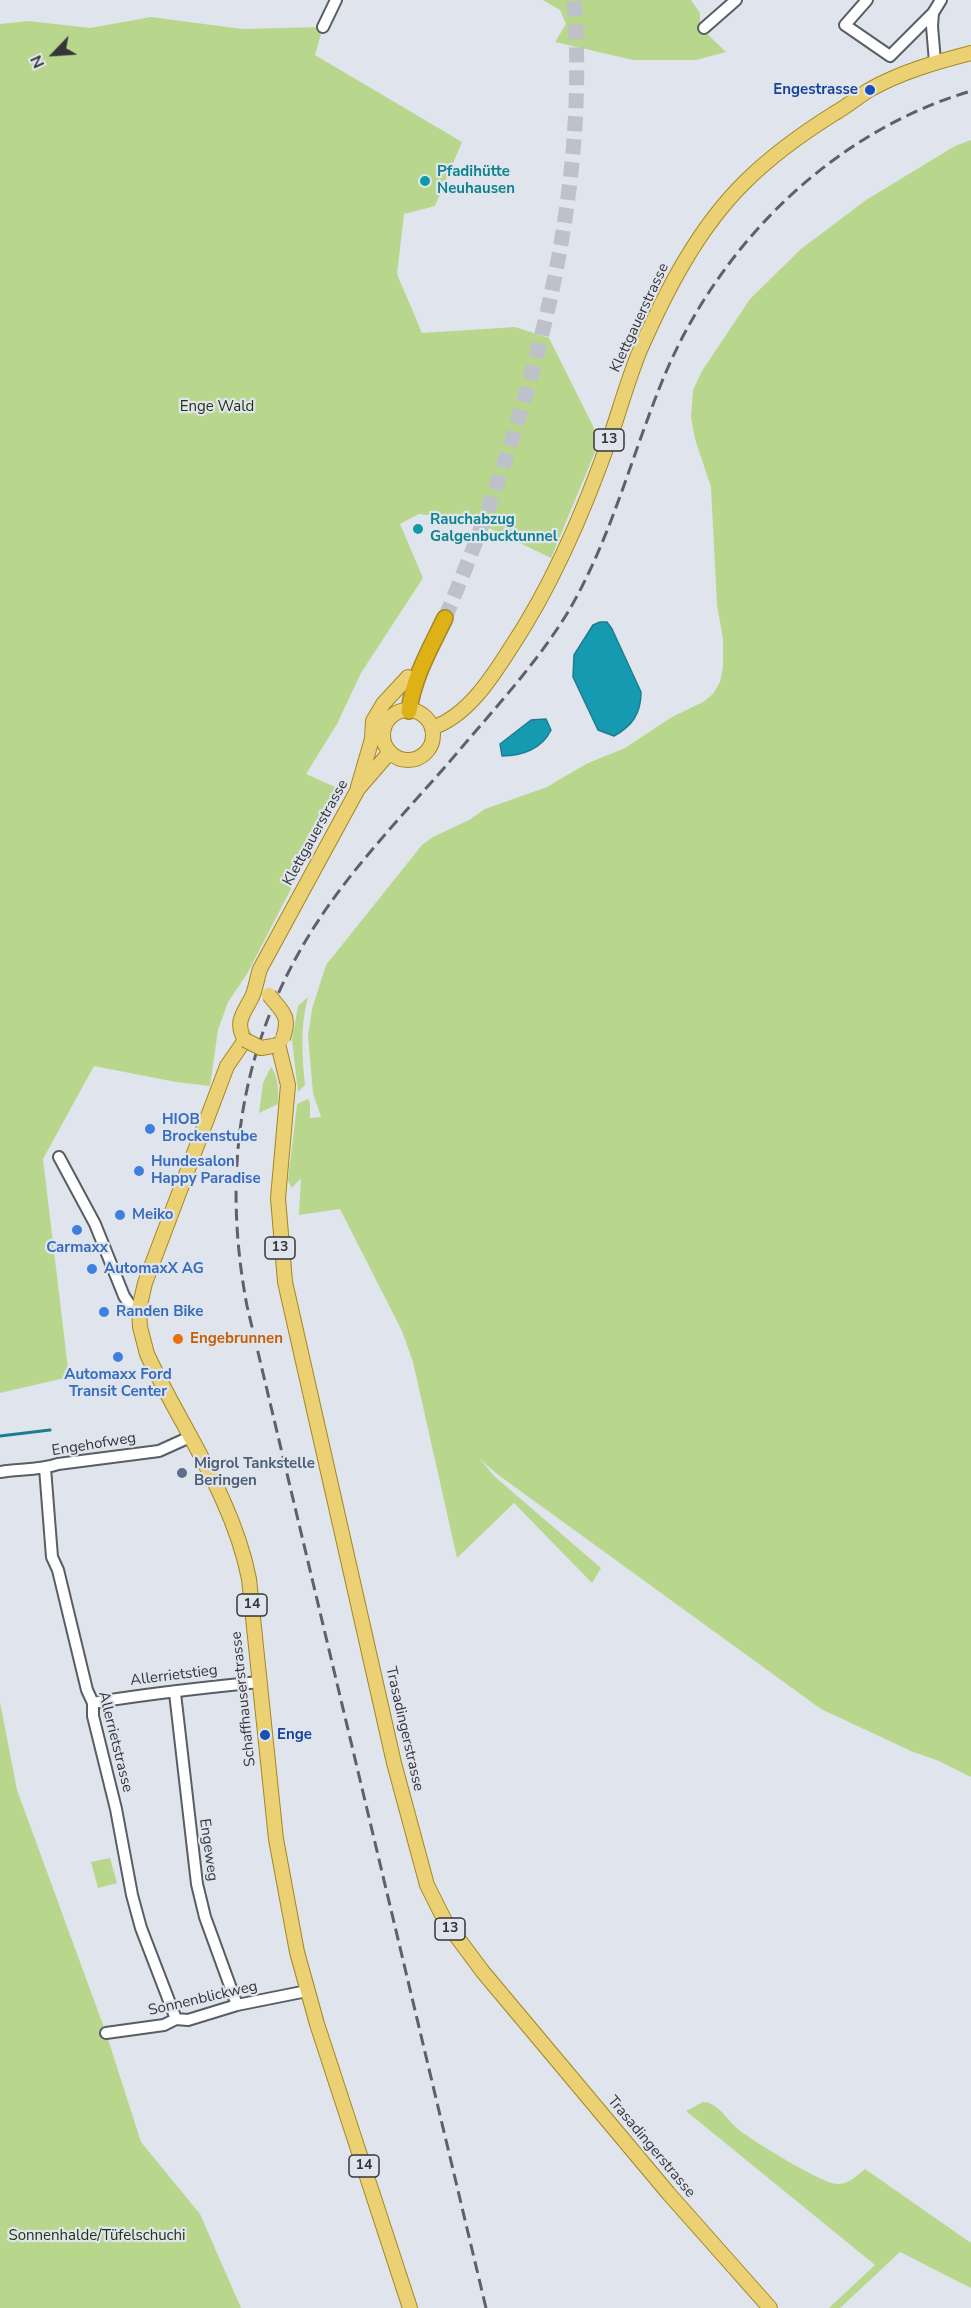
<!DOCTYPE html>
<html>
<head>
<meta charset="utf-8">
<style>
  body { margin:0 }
  #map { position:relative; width:971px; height:2308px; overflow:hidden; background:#e0e4ed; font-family:"Nunito Sans",sans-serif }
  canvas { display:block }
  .north { position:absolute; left:24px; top:24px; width:60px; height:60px; -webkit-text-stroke:4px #e0e4ed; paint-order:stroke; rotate:245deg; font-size:16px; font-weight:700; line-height:24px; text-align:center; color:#35363a }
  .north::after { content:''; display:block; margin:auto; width:21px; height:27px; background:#35363a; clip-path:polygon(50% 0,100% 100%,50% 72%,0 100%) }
</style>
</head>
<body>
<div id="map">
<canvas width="971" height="2308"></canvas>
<div class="north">N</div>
</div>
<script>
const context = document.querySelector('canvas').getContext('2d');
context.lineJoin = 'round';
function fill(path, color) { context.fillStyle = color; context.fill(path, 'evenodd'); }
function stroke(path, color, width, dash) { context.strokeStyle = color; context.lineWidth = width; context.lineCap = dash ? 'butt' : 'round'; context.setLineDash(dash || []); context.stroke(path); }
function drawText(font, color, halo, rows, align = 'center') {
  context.font = font + ' "Nunito Sans",sans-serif'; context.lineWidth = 4.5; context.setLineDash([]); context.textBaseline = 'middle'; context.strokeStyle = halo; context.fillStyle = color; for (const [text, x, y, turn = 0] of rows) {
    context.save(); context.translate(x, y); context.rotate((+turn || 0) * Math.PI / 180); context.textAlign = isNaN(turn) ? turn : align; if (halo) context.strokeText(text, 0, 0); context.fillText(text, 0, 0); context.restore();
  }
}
const green = new Path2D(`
  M 543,0 L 691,0 L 700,13 L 700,27 L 726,52 L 696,60 L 633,60 L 555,42 L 566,24 L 560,10 Z
  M 151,17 L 242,29 L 323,27 L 315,55 L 462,142 L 435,206 L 404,214 L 397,274 L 422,333 L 515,327 L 549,338 L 600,440 L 551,558 L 474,521 L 419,514 L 400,524 L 423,578 L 361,673 L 337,724 L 306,774 L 342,790 L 247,974 L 228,1002 L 218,1030 L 210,1086 L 176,1082 L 94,1066 L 43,1159 L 69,1377 L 0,1393 L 0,24 L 29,21 L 90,28 Z
  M 971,140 L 971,1777 L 939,1761 L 911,1751 L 821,1709 L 497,1474 L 480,1459 L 494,1476 L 601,1568 L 592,1583 L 514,1503 L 457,1558 L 413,1362 L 402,1331 L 340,1209 L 299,1215 L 301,1178 L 292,1188 L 288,1181 L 297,1104 L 308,1099 L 310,1103 L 310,1118 L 321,1117 L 313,1093 L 308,1036 L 312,1009 L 326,965 L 422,845 L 433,837 L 469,820 L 485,809 L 547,787 L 586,764 L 625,748 L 672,717 L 703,702 L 713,694 L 720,682 L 723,667 L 723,639 L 717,605 L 711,487 L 695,439 L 691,417 L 693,390 L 702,371 L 750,299 L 801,249 L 866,200 L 955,146 Z
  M 308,997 C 300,1026 302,1055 305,1085 L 298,1092 L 292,1040 L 298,1006 Z
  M 271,1067 C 279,1077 278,1090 278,1104 L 259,1113 L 263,1083 Z
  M 0,1702 L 17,1790 L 106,2033 L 141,2142 L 200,2214 L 241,2308 L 0,2308 Z
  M 110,1858 L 117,1883 L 98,1888 L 91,1862 Z
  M 703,2102 C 718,2102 727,2120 738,2129 C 751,2140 823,2184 837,2184 C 849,2184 856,2176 865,2169 L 971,2243 L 971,2288 L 900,2252 L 840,2308 L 829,2308 L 875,2265 L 686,2111 Z`);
const water = new Path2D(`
  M 600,622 L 607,622 L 612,629 L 641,692 C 641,714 632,726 614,736 L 598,730 L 573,677 L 574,655 L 593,625 Z
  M 546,719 L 551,730 C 542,749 522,756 502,756 L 500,744 L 531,720 Z`);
const stream = new Path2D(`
  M 0,1436 L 50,1430`);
const highwayTunnel = new Path2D(`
  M 445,618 C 526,426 591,211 574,0`);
const minor = new Path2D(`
  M 867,0 L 845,25 L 890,56 L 933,13
  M 323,27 L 336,0
  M 704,28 L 736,0
  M 935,62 L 932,26 L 933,13 L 941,0
  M 59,1157 L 95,1224 L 124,1296 L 130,1305 L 139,1309
  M 45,1468 L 52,1557 L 58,1570 L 87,1690 L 93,1703 L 93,1716 L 116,1809 L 132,1895 L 141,1928 L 176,2019
  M 0,1472 C 19,1469 40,1470 58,1464 L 159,1451 L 190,1437
  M 175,1693 L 197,1884 L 205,1917 L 237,2005
  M 93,1703 C 149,1693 203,1688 259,1682
  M 106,2033 L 164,2025 L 176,2019 L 188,2020 L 237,2005 L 307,1991`);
const major = new Path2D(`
  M383 735a25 25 0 1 1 50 0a25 25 0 1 1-50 0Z
  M 432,728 C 467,716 491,679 510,649 C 554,583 586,507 612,432 C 621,405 629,377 640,350 C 666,291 698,228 745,182 C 772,155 803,133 835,113 C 847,106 858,97 869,90 C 901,72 936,62 971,53
  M 390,752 L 358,789 L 260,969 C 257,978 256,988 252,997 C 244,1013 234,1022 245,1040 L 227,1066 L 145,1283 L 139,1309 L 140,1327 L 147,1354 C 182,1429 233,1497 249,1579 L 276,1839 L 297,1952 L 317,2024 L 410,2308
  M 358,787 L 372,739 L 373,721 L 383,704 L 408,677
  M 278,1044 L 288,1085 L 278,1198 L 285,1282 L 394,1763 L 427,1885 L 445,1921 L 483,1972 L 669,2194 L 770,2308`);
const highway = new Path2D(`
  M 409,711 C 413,678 431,647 445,618`);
const rail = new Path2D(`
  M 486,2308 L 247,1306 C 219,1159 244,1024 331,902 C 369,849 415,802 457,753 C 495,708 537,663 568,612 C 610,541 630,461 661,384 C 715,249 829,133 971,91`);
const majorBridge = new Path2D(`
  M 269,995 C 282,1012 291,1015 283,1038
  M 245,1040 L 261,1048 L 273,1046`);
const markers = [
  [870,90,6,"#1a4fb4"],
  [425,181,6,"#0f9aa8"],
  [418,529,6,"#0f9aa8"],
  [150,1129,6,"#3f7fe0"],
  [139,1171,6,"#3f7fe0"],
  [120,1215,6,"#3f7fe0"],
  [77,1230,6,"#3f7fe0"],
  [92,1269,6,"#3f7fe0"],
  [104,1312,6,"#3f7fe0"],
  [178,1339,6,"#e8710a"],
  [118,1357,6,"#3f7fe0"],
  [182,1473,6,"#5c6f8a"],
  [265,1735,6,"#1a4fb4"]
];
const shields = [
  [609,440,30],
  [280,1248,30],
  [252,1605,30],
  [450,1929,30],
  [364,2166,30]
];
const shieldNames = [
  ["13",609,440],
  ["13",280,1248],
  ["14",252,1605],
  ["13",450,1929],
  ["14",364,2166]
];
const transitNames = [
  ["Engestrasse",858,90],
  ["Enge",277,1735,"left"]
];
const cultureNames = [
  ["Pfadihütte",437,172],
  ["Neuhausen",437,189],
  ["Rauchabzug",430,520],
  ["Galgenbucktunnel",430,537]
];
const streetNames = [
  ["Klettgauerstrasse",640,318,-65],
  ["Klettgauerstrasse",316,833,-61],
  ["Engehofweg",94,1445,-9],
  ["Allerrietstieg",174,1676,-7],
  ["Schaffhauserstrasse",244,1699,-96],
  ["Trasadingerstrasse",404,1729,77],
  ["Allerrietstrasse",115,1742,76],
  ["Engeweg",208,1850,82],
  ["Sonnenblickweg",203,1999,-13],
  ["Trasadingerstrasse",651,2147,50]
];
const parkNames = [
  ["Enge Wald",217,407],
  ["Sonnenhalde/Tüfelschuchi",97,2236]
];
const shopNames = [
  ["HIOB",162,1120],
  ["Brockenstube",162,1137],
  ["Hundesalon",151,1162],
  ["Happy Paradise",151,1179],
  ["Meiko",132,1215],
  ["Carmaxx",77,1248,"center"],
  ["AutomaxX AG",104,1269],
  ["Randen Bike",116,1312],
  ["Automaxx Ford",118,1375,"center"],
  ["Transit Center",118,1392,"center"]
];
const foodNames = [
  ["Engebrunnen",190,1339]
];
const serviceNames = [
  ["Migrol Tankstelle",194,1464],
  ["Beringen",194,1481]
];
fill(green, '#b8d78c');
fill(water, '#169ab2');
stroke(water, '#1f7c8e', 1.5);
stroke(stream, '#1f7c8e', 3);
stroke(highwayTunnel, '#bec1c9', 15, [15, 8]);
stroke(minor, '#595d64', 14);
stroke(major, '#a38723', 16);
stroke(highway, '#a38723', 18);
stroke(minor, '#fff', 10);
stroke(major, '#ebd173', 14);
stroke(highway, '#deb216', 15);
stroke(rail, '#5f6166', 3, [12, 6]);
stroke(majorBridge, '#a38723', 16, []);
stroke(majorBridge, '#ebd173', 14);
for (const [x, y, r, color] of markers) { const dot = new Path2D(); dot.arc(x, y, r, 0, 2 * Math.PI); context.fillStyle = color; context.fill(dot); stroke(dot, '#e0e4ed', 2); }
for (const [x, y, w] of shields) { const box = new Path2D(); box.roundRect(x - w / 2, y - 11, w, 22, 4.5); context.fillStyle = '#e0e4ed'; context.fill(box); stroke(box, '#35363a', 1.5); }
drawText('bold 14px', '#35363a', null, shieldNames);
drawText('bold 15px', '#164399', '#e0e4ed', transitNames, 'right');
drawText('bold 15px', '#0d838f', '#e0e4ed', cultureNames, 'left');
drawText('15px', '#35363a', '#e0e4ed', streetNames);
drawText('15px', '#253211', '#e0e4ed', parkNames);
drawText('bold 15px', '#366cbe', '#e0e4ed', shopNames, 'left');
drawText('bold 15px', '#c56008', '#e0e4ed', foodNames, 'left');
drawText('bold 15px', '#4e5e75', '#e0e4ed', serviceNames, 'left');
</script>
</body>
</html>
